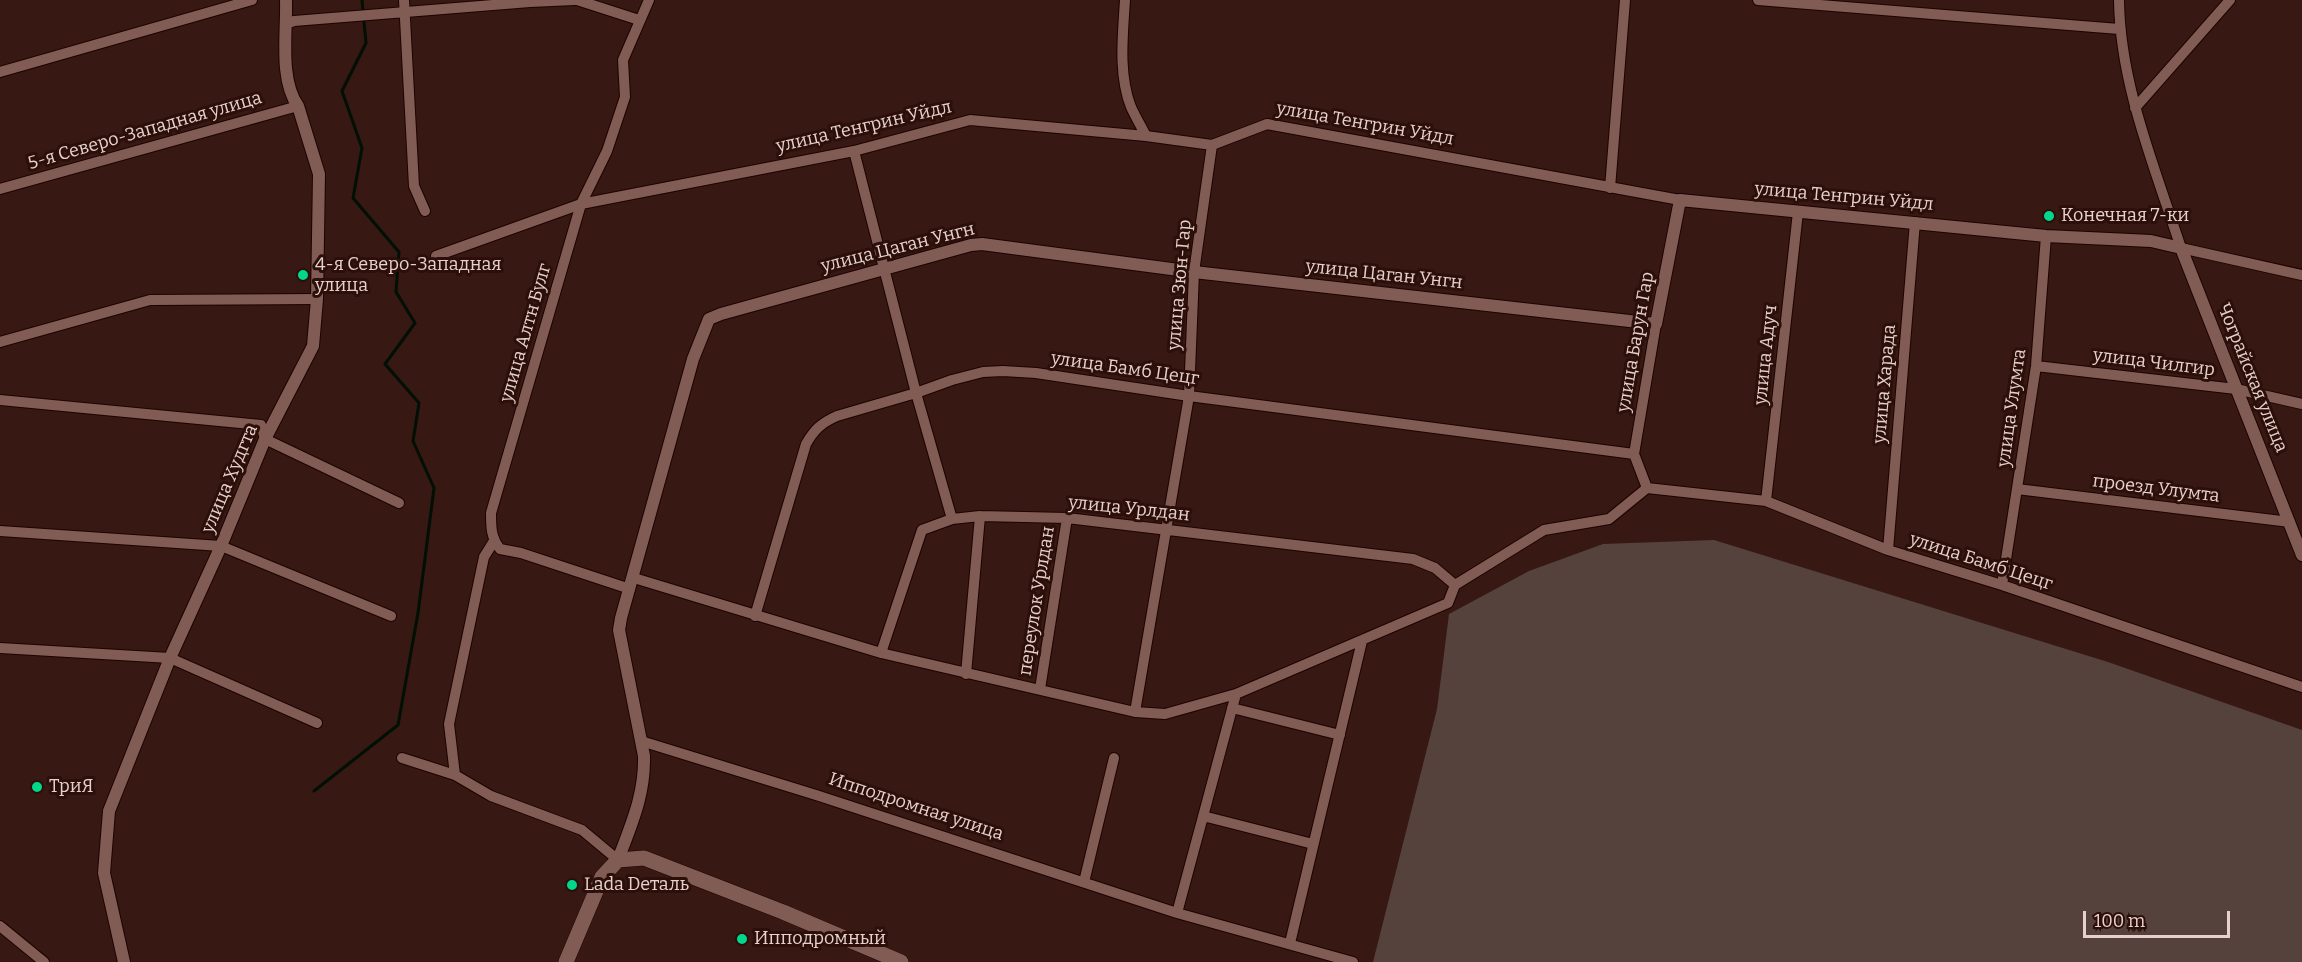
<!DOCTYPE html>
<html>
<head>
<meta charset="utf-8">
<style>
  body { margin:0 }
  #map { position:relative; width:2302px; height:962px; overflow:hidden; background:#371812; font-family:Bitter,serif }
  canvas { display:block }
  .scale { position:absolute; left:2083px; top:911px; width:147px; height:27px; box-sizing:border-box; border:3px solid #e6d1cc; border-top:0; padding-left:8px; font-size:18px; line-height:21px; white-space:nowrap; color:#e6d1cc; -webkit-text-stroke:4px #2c0f09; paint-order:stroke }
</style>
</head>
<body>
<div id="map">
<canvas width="2302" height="962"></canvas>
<div class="scale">100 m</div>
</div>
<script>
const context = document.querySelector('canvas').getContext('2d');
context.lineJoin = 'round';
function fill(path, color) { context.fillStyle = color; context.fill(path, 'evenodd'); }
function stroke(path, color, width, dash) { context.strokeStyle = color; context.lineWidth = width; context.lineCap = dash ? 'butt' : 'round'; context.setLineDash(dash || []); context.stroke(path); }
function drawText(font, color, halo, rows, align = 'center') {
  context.font = font + ' Bitter,serif'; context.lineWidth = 6; context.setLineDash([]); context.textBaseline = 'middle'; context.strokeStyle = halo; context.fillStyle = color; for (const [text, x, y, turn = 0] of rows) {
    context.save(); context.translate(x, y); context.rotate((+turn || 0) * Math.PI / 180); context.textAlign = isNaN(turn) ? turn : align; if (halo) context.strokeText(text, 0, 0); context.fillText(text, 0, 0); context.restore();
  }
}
const green = new Path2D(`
  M 1714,540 L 2108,662 L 2302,730 L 2302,962 L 1373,962 L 1437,709 L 1449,614 L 1529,571 L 1603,544 Z`);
const stream = new Path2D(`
  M 314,791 L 398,725 L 418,613 L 434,488 L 413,441 L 419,403 L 385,364 L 415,323 L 396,292 L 399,252 L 353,198 L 362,148 L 342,91 L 366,43 L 362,0`);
const minor = new Path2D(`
  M 404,0 L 414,186 L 425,211
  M 577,0 L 639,20
  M 1125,0 C 1123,34 1118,74 1131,107 C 1135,116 1141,126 1146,136
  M 1758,0 L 2119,29
  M 2119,0 C 2120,85 2155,168 2181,248 L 2302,275
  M 286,24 L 294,21 L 530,2 L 575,0
  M 0,72 L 252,0
  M 2135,108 L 2230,0
  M 854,151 L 916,393 L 952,519
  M 1610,188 L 1625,0
  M 0,189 L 298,106
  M 436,256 L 581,204 L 854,151 L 970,120 L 1146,136 L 1212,145 L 1267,124 L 1680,200
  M 0,342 L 150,300 L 317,299
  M 2036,366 L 2236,389 L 2302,404
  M 0,400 L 261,425 L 265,439 L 399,503
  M 1647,488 L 1766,501 L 1888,550 L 2002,585 L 2302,687
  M 1647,488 L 1634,454 L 1656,324
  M 2017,489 L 2290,522
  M 1766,501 L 1798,212
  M 0,531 L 221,546 L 391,616
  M 494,541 L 484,557 L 449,724 L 455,775 L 491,796 L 582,830 L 618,860
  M 1888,550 L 1915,222
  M 634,578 L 881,653 L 1135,712 L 1165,714 L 1236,694 L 1448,603 L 1455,585 L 1544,530 L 1609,519 L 1647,488
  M 2002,585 L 2036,366 L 2046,236
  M 630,589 L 521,553 L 500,549 C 491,537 491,528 491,513 L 581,204 L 607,151 L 625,97 L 623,60 L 649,0
  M 755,616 L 806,444 C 814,430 821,423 837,416 L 916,393 L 952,380 L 983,372 L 1003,371 L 1036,373 L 1189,396 L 1634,454
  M 0,648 L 170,658 L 317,723
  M 881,653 L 922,530 L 952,519 L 980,516 L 1067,518 L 1413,559 L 1435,568 L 1455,585
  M 966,674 L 980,516
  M 1040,689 L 1067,518
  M 1232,708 L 1340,735
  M 1135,712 L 1189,396 L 1194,272 L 1212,145
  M 641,741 L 816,795 L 1177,913 L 1353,962
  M 402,758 L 455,775
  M 1203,816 L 1313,844
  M 1084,882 L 1114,758
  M 1177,913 L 1236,694
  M 0,926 L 44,962
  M 1290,943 L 1362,641`);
const tertiary = new Path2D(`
  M 618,860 C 631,825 645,795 644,756 L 619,630 L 621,618 L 693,359 L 709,319 L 721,314 L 971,245 L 982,244 L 1194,272 L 1656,324 L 1680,200 L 2046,236 L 2151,241 L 2181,248 L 2302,555
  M 124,962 L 104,873 L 109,811 L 170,658 L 221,546 L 265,439 L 313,346 L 317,299 L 319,174 L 298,106 C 279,79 287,33 286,0`);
const secondary = new Path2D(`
  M 566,962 L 602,877 L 618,860 L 644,858 L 783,912 L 901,962`);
const markers = [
  [2049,216,6,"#00d98c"],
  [303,275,6,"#00d98c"],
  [37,787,6,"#00d98c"],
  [572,885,6,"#00d98c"],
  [742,939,6,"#00d98c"]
];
const streetNames = [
  ["улица Тенгрин Уйдл",1365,124,10],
  ["улица Тенгрин Уйдл",864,127,-13],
  ["5-я Северо-Западная улица",145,131,-16],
  ["улица Тенгрин Уйдл",1844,197,5],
  ["улица Цаган Унгн",898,248,-14],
  ["улица Цаган Унгн",1384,275,6],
  ["улица Зюн-Гар",1180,285,-85],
  ["улица Алтн Булг",526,333,-74],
  ["улица Барун Гар",1636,342,-80],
  ["улица Адуч",1766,355,-84],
  ["улица Чилгир",2154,363,7],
  ["улица Бамб Цецг",1125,369,8],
  ["Чограйская улица",2252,378,68],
  ["улица Харада",1885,384,-85],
  ["улица Улумта",2012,408,-82],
  ["улица Худгта",230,479,-67],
  ["проезд Улумта",2156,489,7],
  ["улица Урлдан",1129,509,6],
  ["улица Бамб Цецг",1981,562,18],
  ["переулок Урлдан",1037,601,-81],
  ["Ипподромная улица",916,807,18]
];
const poiNames = [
  ["Конечная 7-ки",2061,216],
  ["4-я Северо-Западная",315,265],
  ["улица",315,286],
  ["ТриЯ",49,787],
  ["Lada Dеталь",584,885],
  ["Ипподромный",754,939]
];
fill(green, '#55423d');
stroke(stream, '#001004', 3);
stroke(minor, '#1d0301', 12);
stroke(tertiary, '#1d0301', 14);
stroke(secondary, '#1d0301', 16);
stroke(minor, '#805c54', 10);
stroke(tertiary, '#805c54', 12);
stroke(secondary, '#805c54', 15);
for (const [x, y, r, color] of markers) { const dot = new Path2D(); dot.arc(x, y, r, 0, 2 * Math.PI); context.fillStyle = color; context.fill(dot); stroke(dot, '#2c0f09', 2); }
drawText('18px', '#e6d1cc', '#2c0f09', streetNames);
drawText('18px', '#e6d1cc', '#2c0f09', poiNames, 'left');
</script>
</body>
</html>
